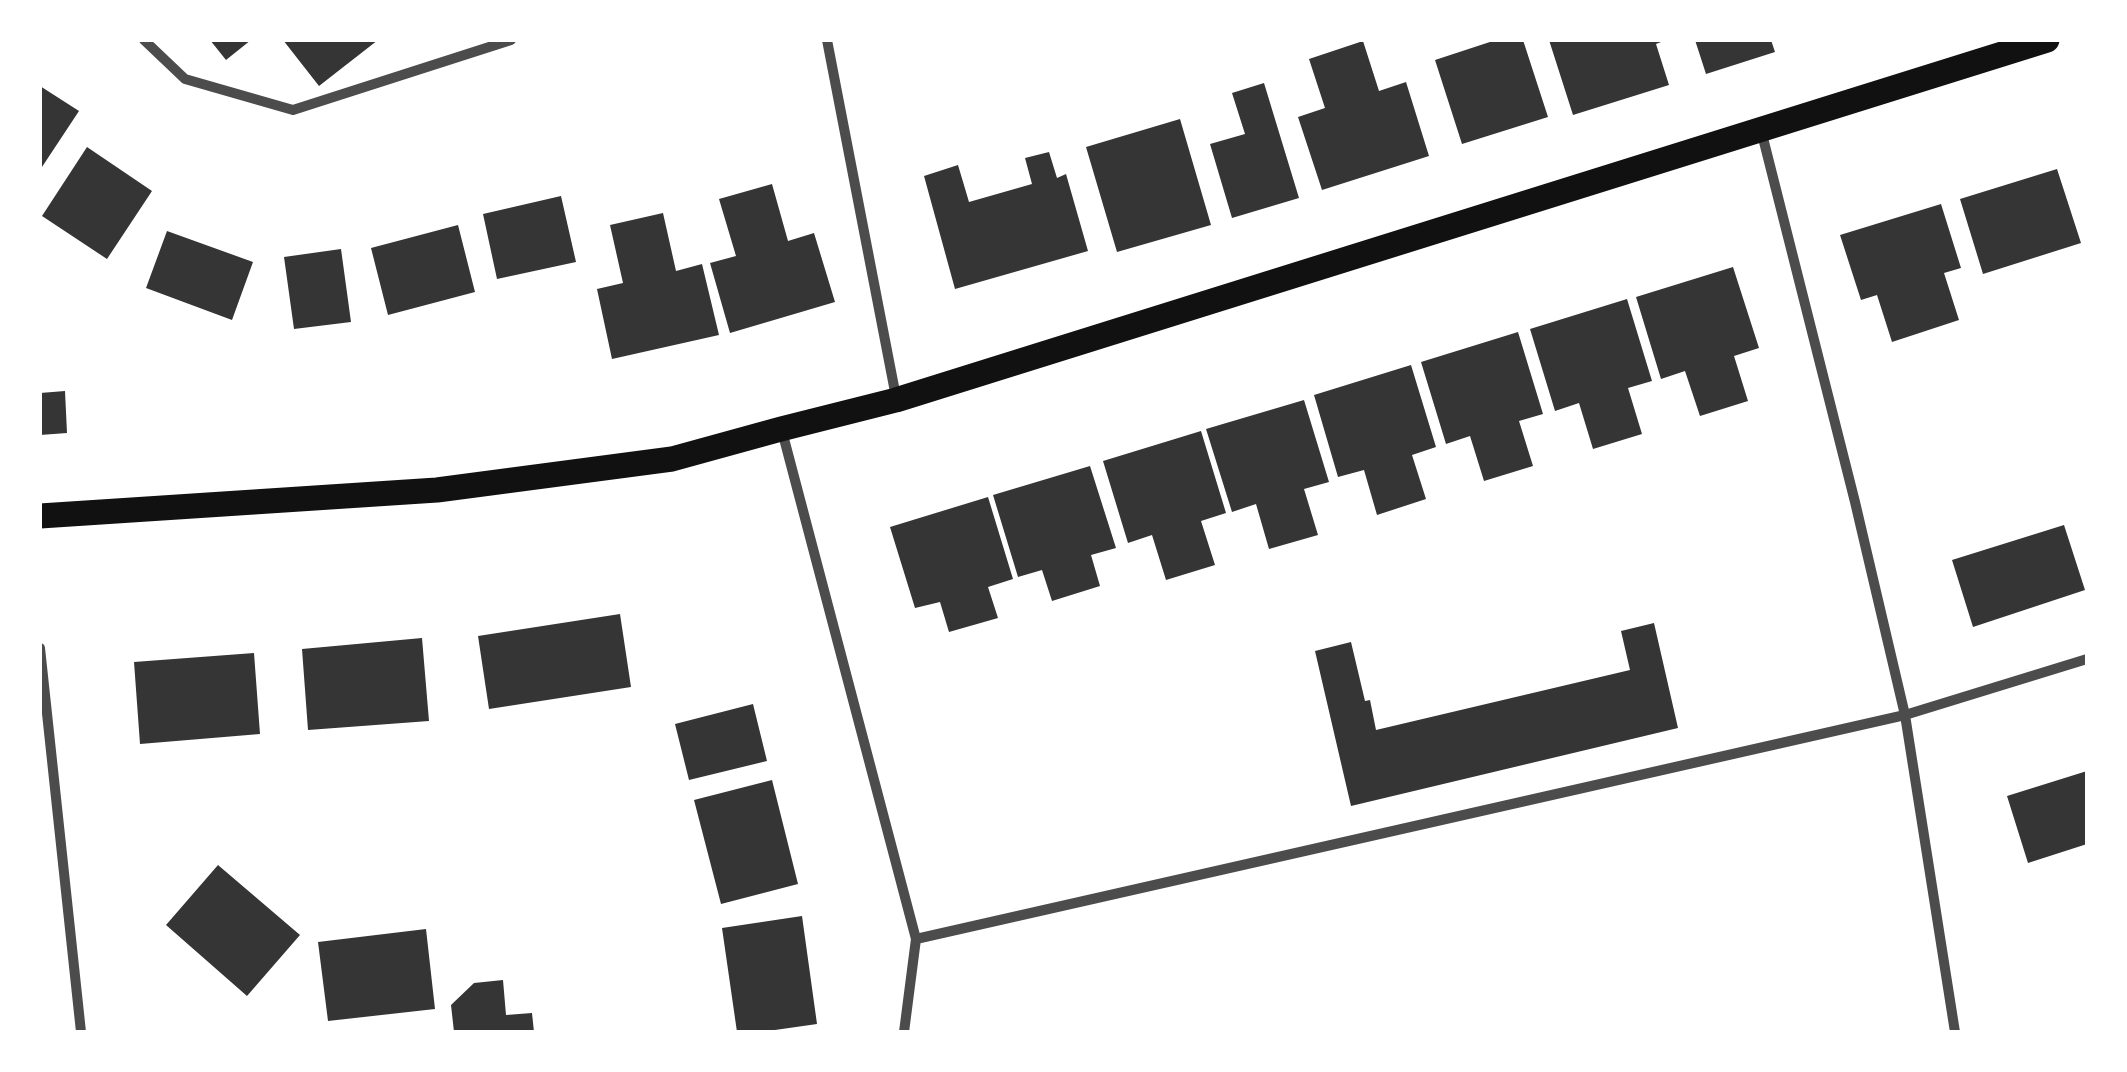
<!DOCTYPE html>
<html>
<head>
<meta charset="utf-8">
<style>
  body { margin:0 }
  #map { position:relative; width:2127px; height:1072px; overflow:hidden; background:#fff; font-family:Signika,sans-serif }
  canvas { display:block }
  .frame { position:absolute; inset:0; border:42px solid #fff; pointer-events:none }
</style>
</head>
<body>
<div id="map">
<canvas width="2127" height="1072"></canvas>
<div class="frame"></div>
</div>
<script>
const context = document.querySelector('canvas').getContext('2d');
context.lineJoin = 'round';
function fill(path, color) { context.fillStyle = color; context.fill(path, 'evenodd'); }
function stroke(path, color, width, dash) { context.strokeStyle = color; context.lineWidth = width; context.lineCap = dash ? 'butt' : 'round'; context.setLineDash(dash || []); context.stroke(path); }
const building = new Path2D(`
  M 210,40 L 251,40 L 226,60 Z
  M 283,40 L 378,40 L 319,86 Z
  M 1496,40 L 1523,40 L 1548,117 L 1462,144 L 1435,60 Z
  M 1549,40 L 1666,40 L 1656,44 L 1669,85 L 1573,115 Z
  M 1695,40 L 1771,40 L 1775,52 L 1706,74 Z
  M 1363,41 L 1379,91 L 1406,82 L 1429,156 L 1322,190 L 1298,117 L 1325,108 L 1309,59 Z
  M 1264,83 L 1299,198 L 1232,218 L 1210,144 L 1245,134 L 1232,93 Z
  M 40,86 L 79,111 L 40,170 Z
  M 1180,119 L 1211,225 L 1117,252 L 1086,147 Z
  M 87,147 L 152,191 L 107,259 L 42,216 Z
  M 1049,152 L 1057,178 L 1066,174 L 1088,251 L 955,289 L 924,176 L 958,165 L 969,202 L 1032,184 L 1025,158 Z
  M 2057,169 L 2081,243 L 1983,274 L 1960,199 Z
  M 772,184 L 788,241 L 814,233 L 835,302 L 730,333 L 710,263 L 736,256 L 719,199 Z
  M 561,196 L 576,262 L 497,279 L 483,214 Z
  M 1941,204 L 1961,268 L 1944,273 L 1959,320 L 1892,342 L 1877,295 L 1861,300 L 1840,235 Z
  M 663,213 L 676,271 L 702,264 L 719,335 L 612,359 L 597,289 L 623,283 L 610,225 Z
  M 458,225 L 475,292 L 388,315 L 371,248 Z
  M 167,231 L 253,262 L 232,320 L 146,288 Z
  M 341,249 L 351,322 L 294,329 L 284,257 Z
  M 1733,267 L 1759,348 L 1734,356 L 1748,401 L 1700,416 L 1685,371 L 1661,379 L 1636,297 Z
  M 1627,299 L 1652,381 L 1628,388 L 1642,434 L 1593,449 L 1579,403 L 1555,411 L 1530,329 Z
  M 1518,332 L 1543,414 L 1519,421 L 1533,466 L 1484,481 L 1470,436 L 1446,444 L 1421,362 Z
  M 1411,365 L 1436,447 L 1412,455 L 1426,499 L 1377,515 L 1364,470 L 1338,477 L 1314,395 Z
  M 65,391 L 67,433 L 40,435 L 40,393 Z
  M 1304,400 L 1329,482 L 1304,489 L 1318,535 L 1269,549 L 1256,504 L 1232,512 L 1206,429 Z
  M 1201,431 L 1226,513 L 1201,521 L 1215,565 L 1166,580 L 1152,535 L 1128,543 L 1103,461 Z
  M 1090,466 L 1116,548 L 1091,555 L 1100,586 L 1052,601 L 1042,570 L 1018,577 L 993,495 Z
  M 988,497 L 1013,579 L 988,587 L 998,618 L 949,632 L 940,602 L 915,608 L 890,527 Z
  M 2064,525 L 2085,590 L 1973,627 L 1952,560 Z
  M 620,614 L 631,687 L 489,709 L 478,636 Z
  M 1654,623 L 1678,728 L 1351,806 L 1315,651 L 1351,642 L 1365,701 L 1370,700 L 1376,730 L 1630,670 L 1621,631 Z
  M 422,638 L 429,721 L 308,730 L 302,649 Z
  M 254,653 L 260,734 L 140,744 L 134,662 Z
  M 753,704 L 767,761 L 689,780 L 675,724 Z
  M 2087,771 L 2087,844 L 2028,863 L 2007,796 Z
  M 772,780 L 798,884 L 721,904 L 694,800 Z
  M 218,865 L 300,935 L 247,996 L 166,925 Z
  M 802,916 L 817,1024 L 761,1032 L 737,1032 L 722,928 Z
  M 426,929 L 435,1009 L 328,1021 L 318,942 Z
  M 503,980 L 506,1015 L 532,1013 L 534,1032 L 454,1032 L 451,1005 L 474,983 Z`);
const minor = new Path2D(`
  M 144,40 L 185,79 L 293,110 L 511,40
  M 827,40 L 896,397
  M 1761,130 L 1855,502 L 1905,715 L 1955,1032
  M 782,431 L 916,939 L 904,1032
  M 40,648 L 81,1032
  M 916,939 L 1905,715 L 2087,659`);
const primary = new Path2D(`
  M 40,516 L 437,490 L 672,459 L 781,429 L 896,400 L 2047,40`);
fill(building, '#353535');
stroke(minor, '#4c4c4c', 10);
stroke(primary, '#111', 25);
</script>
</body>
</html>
